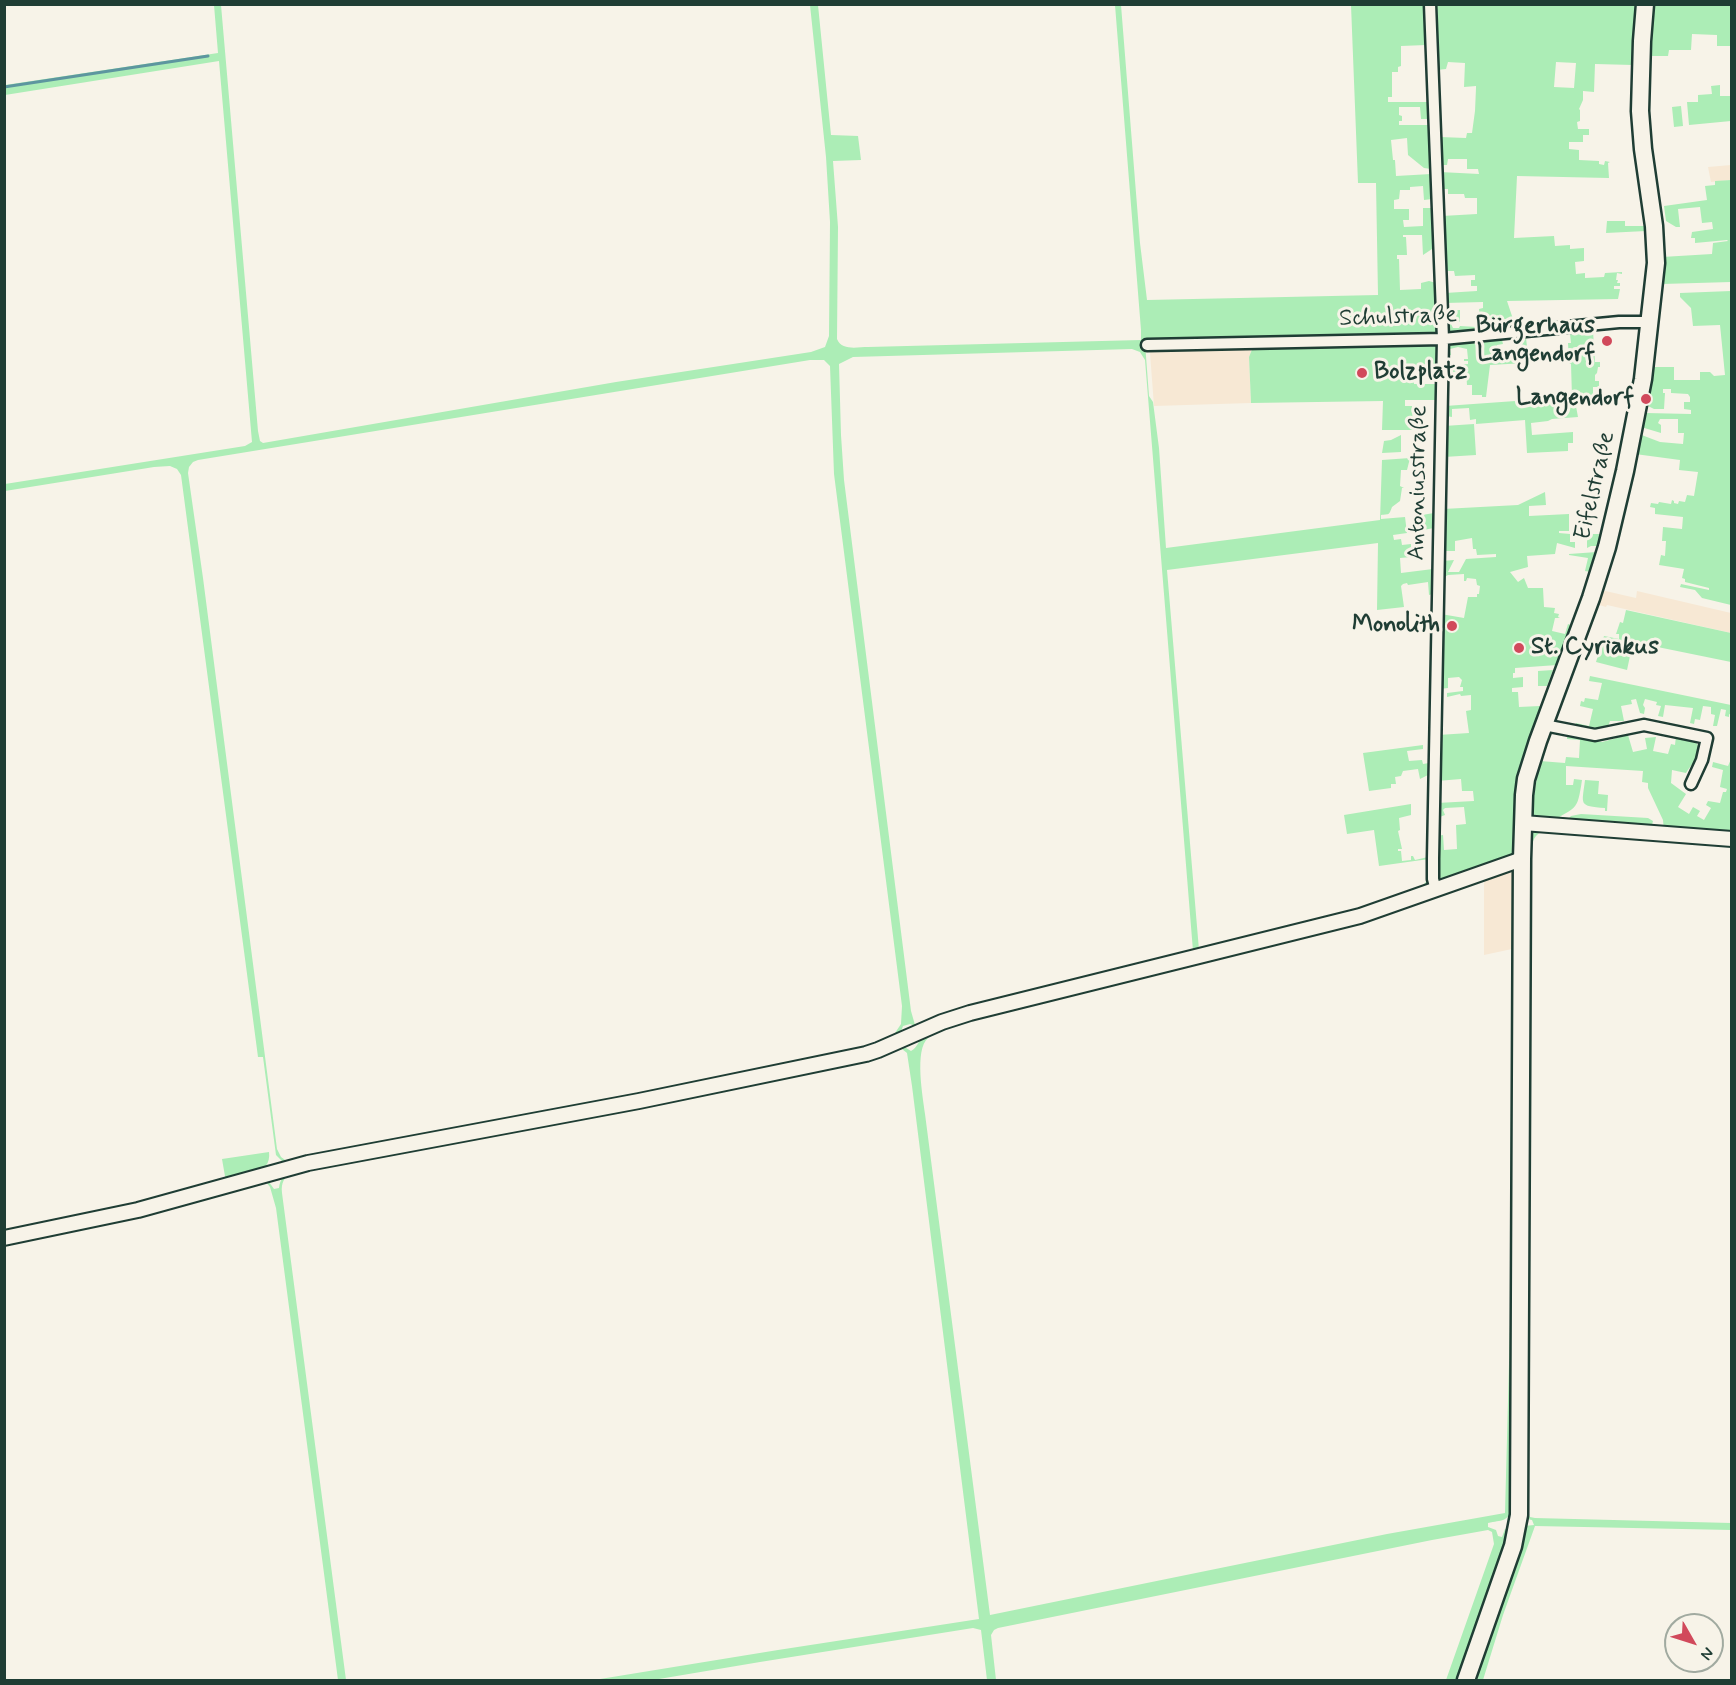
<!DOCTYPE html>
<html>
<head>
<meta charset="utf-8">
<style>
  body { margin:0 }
  #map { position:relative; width:1736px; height:1685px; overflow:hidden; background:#f7f3e8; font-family:Mynerve,sans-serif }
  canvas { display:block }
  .frame { position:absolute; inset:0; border:6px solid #1f3d34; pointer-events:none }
  .north { position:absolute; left:1664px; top:1613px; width:60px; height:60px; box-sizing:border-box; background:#f7f3e8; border:2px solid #a1aaa0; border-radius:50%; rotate:129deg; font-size:16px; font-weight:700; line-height:24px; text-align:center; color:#1f3d34 }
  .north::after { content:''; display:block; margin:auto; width:21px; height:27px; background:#d1495b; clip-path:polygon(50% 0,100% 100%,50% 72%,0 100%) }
</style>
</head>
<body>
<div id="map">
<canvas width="1736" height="1685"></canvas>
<div class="frame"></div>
<div class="north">N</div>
</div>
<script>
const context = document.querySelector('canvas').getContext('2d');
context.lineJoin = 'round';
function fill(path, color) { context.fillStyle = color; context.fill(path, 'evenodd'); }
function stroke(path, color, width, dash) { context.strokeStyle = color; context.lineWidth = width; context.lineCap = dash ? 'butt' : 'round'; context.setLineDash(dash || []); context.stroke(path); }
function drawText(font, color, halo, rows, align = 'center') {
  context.font = font + ' Mynerve,sans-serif'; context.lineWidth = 6; context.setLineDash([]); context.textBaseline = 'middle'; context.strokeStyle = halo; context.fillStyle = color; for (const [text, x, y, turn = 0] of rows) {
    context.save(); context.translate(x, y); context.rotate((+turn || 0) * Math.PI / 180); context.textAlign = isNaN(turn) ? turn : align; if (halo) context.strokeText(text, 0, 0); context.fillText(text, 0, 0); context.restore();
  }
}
const built = new Path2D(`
  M 1731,165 L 1731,180 L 1711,182 L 1708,167 Z
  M 1253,347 L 1249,357 L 1251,403 L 1154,406 L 1150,353 L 1153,348 Z
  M 1601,590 L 1636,598 L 1637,591 L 1731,613 L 1731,633 L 1607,605 L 1606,607 L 1596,604 Z
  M 1513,868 L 1512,949 L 1484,955 L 1484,878 Z`);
const green = new Path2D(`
  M 214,5 L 221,5 L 258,431 L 260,441 L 263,443 L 616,382 L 811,352 L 825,347 L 829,336 L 830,222 L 826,157 L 810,5 L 818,5 L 831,135 L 858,136 L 861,160 L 833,161 L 838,227 L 837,339 C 842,351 857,347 868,347 L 1141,340 L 1141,330 L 1115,5 L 1121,5 L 1140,243 L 1147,300 L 1378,295 L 1376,183 L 1358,183 L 1351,5 L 1427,5 L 1428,43 L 1426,45 L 1401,46 L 1401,66 L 1398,67 L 1398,72 L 1392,72 L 1392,97 L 1388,97 L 1388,102 L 1428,102 L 1429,119 L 1421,119 L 1420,107 L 1399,107 L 1399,115 L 1402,116 L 1402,121 L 1399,121 L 1399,125 L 1429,125 L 1431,169 L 1424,168 L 1408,155 L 1407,138 L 1391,140 L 1393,160 L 1395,160 L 1396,176 L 1431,174 L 1432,199 L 1424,200 L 1423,186 L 1410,187 L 1410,190 L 1400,190 L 1399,199 L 1394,200 L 1394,209 L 1409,209 L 1409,220 L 1403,220 L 1404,227 L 1423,226 L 1423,208 L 1432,208 L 1432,249 L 1423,255 L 1422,235 L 1403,235 L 1403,237 L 1406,237 L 1407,255 L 1397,255 L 1397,259 L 1399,259 L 1400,290 L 1421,289 L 1421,283 L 1429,281 L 1436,283 L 1437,293 L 1439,293 L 1440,330 L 1436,335 L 1428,337 L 1145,343 L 1149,396 L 1153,402 L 1159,448 L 1166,548 L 1380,520 L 1382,460 L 1410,458 L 1407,470 L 1401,470 L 1400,486 L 1404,488 L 1402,488 L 1400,501 L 1392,507 C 1389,515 1390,514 1381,515 L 1381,519 L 1405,517 L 1407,533 L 1393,535 L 1394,540 L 1401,539 L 1402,545 L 1411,544 L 1411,557 L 1400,558 L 1401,573 L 1433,569 L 1433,594 L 1429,595 L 1428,582 L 1408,585 L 1407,583 L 1403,584 L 1401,586 L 1404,607 L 1377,610 L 1378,543 L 1167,570 L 1199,950 L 1364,910 L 1419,889 C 1431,879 1430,874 1429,859 L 1379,866 L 1374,830 L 1347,834 L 1344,815 L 1411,804 L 1411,815 L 1399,818 L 1400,830 L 1398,831 L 1402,849 L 1398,849 L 1398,851 L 1401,851 L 1402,861 L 1411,860 L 1411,856 L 1413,856 L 1415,860 L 1428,857 L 1430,859 L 1431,884 L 1424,891 L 1360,913 L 958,1013 L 918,1027 L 910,1024 L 903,1026 L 900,1034 L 890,1042 L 850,1054 L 666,1092 L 355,1150 L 289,1165 L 282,1161 L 276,1155 L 263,1057 L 258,1057 L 181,475 L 177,469 L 170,466 L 154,467 L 5,491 L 5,484 L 245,446 L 252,442 L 219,61 L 5,95 L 5,85 L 218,53 ZM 1132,349 L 1140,352 L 1145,360 L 1193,951 L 986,1002 L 952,1012 L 924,1023 L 915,1025 L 911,1011 L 844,480 L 841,435 L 839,364 L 853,357 ZM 810,360 L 824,360 L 830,366 L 834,474 L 902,1006 L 901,1024 L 893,1036 L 871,1046 L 837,1055 L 721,1079 L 323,1154 L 288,1162 L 281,1157 L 277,1149 L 203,578 L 188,473 L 189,467 L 193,462 L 198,460 Z
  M 1432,5 L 1640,5 L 1633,65 L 1595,64 L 1594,92 L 1583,91 L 1583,100 L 1579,109 L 1580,110 L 1580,121 L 1577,122 L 1578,129 L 1589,129 L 1589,135 L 1583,135 L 1583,142 L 1569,142 L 1569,149 L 1579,150 L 1579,160 L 1599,161 L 1599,164 L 1604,165 L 1605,161 L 1610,162 L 1608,163 L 1609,178 L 1517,176 L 1514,238 L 1554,236 L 1555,246 L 1570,245 L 1570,249 L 1584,248 L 1584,261 L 1575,262 L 1576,274 L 1585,273 L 1585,278 L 1604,277 L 1605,273 L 1622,272 L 1622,274 L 1617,273 L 1616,280 L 1618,280 L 1617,283 L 1620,283 L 1620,286 L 1614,286 L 1614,289 L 1620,289 L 1618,299 L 1507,301 L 1516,328 L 1453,334 L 1446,329 L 1445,311 L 1460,310 L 1460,322 L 1458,320 L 1453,320 L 1451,324 L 1453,328 L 1459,328 L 1460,326 L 1477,327 L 1477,318 L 1480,318 L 1479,309 L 1483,308 L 1483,302 L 1445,303 L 1445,293 L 1477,291 L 1477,286 L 1471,286 L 1471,280 L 1475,280 L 1475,275 L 1455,276 L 1454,271 L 1444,271 L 1442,216 L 1477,214 L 1477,198 L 1465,198 L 1464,194 L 1448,194 L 1448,189 L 1441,189 L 1440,172 L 1479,174 L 1478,169 L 1467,169 L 1467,159 L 1448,159 L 1447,165 L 1442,165 L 1440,162 L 1440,137 L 1466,138 L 1467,133 L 1472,133 L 1475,111 L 1476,88 L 1476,86 L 1464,87 L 1465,63 L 1448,62 L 1446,69 L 1437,70 ZM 1556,62 L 1576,63 L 1574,88 L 1554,87 Z
  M 1651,5 L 1731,5 L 1731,46 L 1717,46 L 1717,35 L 1692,34 L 1691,50 L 1669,50 L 1668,56 L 1648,56 Z
  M 1720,85 L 1720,96 L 1731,96 L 1731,121 L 1689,125 L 1687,102 L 1698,102 L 1698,95 L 1712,94 L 1711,86 Z
  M 1681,106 L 1683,126 L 1674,127 L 1672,107 Z
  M 1731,180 L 1731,282 L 1662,284 L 1662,257 L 1712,254 L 1713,243 L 1728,241 L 1727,240 L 1695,243 L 1695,238 L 1691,238 L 1692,232 L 1713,229 L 1712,222 L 1702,223 L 1700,207 L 1678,209 L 1680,227 L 1676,227 L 1666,221 L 1664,206 L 1707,200 L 1705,186 L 1715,185 L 1715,181 Z
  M 1607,221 L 1625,221 L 1625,226 L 1645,226 L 1646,231 L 1606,233 Z
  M 1731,291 L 1731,605 L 1702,598 L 1695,590 L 1680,587 L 1681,584 L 1709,590 L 1709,588 L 1685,582 L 1685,579 L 1682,578 L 1684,569 L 1659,565 L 1661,555 L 1665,556 L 1666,541 L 1662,541 L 1663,527 L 1682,529 L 1683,517 L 1655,514 L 1655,508 L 1650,507 L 1651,503 L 1658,504 L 1659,502 L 1671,504 L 1672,500 L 1674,501 L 1674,503 L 1678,504 L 1679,501 L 1685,502 L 1687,495 L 1694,496 L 1698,472 L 1679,470 L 1680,460 L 1635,454 L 1639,434 L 1660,442 L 1683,444 L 1684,433 L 1678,433 L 1678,419 L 1660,419 L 1658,423 L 1661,425 L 1661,433 L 1641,427 L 1646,413 L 1691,414 L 1691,410 L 1684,409 L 1684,402 L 1690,402 L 1690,397 L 1688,394 L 1671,393 L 1671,389 L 1663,389 L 1663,393 L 1665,393 L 1664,409 L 1654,409 L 1648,406 L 1651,389 L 1650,372 L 1653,367 L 1674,367 L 1674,380 L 1700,380 L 1700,372 L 1710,372 L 1714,376 L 1725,375 L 1720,325 L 1693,326 L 1691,308 L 1680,297 L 1680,293 Z
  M 1593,331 L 1595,362 L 1600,362 L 1600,367 L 1598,367 L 1597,373 L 1595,375 L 1595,381 L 1599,381 L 1599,387 L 1593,387 L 1593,396 L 1585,397 L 1586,402 L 1575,401 L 1578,417 L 1552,419 L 1548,421 L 1531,423 L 1532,435 L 1573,432 L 1573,443 L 1568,443 L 1568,451 L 1527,453 L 1525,420 L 1476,424 L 1476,419 L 1470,420 L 1469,408 L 1452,409 L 1452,417 L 1445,416 L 1445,406 L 1572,397 L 1571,364 L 1569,363 L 1568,343 L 1571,343 L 1570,334 Z
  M 1526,338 L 1528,355 L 1521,355 L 1521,362 L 1526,363 L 1490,365 L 1486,397 L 1482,397 L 1482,395 L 1472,395 L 1472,385 L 1467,385 L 1466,371 L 1451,372 L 1452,377 L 1445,377 L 1445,366 L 1468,364 L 1468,361 L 1464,361 L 1464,359 L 1468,359 L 1467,349 L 1458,347 L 1450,349 L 1451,355 L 1446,355 L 1446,349 L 1450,345 L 1502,340 L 1503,344 L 1497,345 L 1498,354 L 1505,354 L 1506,357 L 1511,357 L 1511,353 L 1517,352 L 1516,339 Z
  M 1437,344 L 1437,368 L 1414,369 L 1414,384 L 1437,384 L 1437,400 L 1405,400 L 1405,406 L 1412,406 L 1413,430 L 1382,430 L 1383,401 L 1251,403 L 1249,357 L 1253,347 Z
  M 1474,424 L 1476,455 L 1444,457 L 1444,426 Z
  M 1401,435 L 1401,452 L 1382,453 L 1384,441 L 1391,440 Z
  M 1545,492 L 1546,505 L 1529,506 L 1529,516 L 1569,514 L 1569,531 L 1559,531 L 1559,533 L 1570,534 L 1570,542 L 1575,542 L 1575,548 L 1557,543 L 1555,554 L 1527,556 L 1528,567 L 1510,572 L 1518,582 L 1524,578 L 1528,588 L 1543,588 L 1544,607 L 1555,608 L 1554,613 L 1559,614 L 1558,617 L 1560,618 L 1555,618 L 1552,631 L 1565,634 L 1568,624 L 1574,626 L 1557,665 L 1515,668 L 1515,673 L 1513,673 L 1513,678 L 1523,677 L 1523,687 L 1512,688 L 1512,692 L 1518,692 L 1519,707 L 1540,706 L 1545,708 L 1518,815 L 1513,816 L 1513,819 L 1518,818 L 1516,851 L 1510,857 L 1442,883 L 1438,879 L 1436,836 L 1443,835 L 1444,850 L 1457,849 L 1456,825 L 1466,824 L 1464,807 L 1445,808 L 1443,810 L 1445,815 L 1437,818 L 1437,803 L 1474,801 L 1473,791 L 1462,791 L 1461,779 L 1437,781 L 1438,735 L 1469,733 L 1466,711 L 1471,710 L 1471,695 L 1461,696 L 1460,694 L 1447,697 L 1447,693 L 1463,691 L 1463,687 L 1460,687 L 1462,680 L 1459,677 L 1448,678 L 1448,688 L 1439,689 L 1441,614 L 1464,618 L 1468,597 L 1477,597 L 1477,594 L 1479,594 L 1480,586 L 1477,585 L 1476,579 L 1467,578 L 1466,581 L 1464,581 L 1464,574 L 1448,575 L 1441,579 L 1442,561 L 1454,560 L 1448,572 L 1459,572 L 1466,559 L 1496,557 L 1496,554 L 1477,555 L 1476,549 L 1473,549 L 1472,538 L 1455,541 L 1455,551 L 1442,551 L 1443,509 L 1518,505 Z
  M 1434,513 L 1434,528 L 1423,530 L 1422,519 L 1417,520 L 1416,516 Z
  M 1587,534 L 1602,534 L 1598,546 L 1591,546 L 1587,548 Z
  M 1597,552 L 1591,572 L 1585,571 L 1588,558 L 1569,555 L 1569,554 Z
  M 1626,610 L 1731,633 L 1731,662 L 1633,642 L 1627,670 L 1596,662 L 1604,636 L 1619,639 L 1619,634 L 1616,634 L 1620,622 L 1623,623 Z
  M 1553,670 L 1547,686 L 1538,686 L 1538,671 Z
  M 1590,676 L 1731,705 L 1731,715 L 1729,714 L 1729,717 L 1725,716 L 1726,710 L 1721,709 L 1717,726 L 1713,726 L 1715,715 L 1711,714 L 1711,707 L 1703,706 L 1700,720 L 1695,719 L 1694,724 L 1690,723 L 1693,708 L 1665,705 L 1663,717 L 1658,716 L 1661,706 L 1656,705 L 1657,702 L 1645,699 L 1643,705 L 1645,708 L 1644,714 L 1640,713 L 1636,699 L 1631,700 L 1632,704 L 1621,706 L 1624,721 L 1610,721 L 1607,729 L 1596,732 L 1575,727 L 1576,723 L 1589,726 L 1593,709 L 1580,706 L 1581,701 L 1584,702 L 1585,698 L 1598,700 L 1602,683 L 1589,681 Z
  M 1567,735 L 1602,742 L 1628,735 L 1633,752 L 1647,749 L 1645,738 L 1656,737 L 1653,751 L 1668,754 L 1671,744 L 1675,745 L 1676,736 L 1696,742 C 1704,754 1692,763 1686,773 L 1672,770 L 1671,783 L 1686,794 L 1678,807 L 1689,814 L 1693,807 L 1700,811 L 1697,816 L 1704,820 L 1711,808 L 1706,805 L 1708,801 L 1720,803 L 1723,792 L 1726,792 L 1727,789 L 1720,787 L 1723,770 L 1712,767 L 1713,762 L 1728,766 L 1731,759 L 1731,831 L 1728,833 L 1664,831 L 1663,820 L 1648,788 L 1648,783 L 1642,782 L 1643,771 L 1566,766 L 1566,785 L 1573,785 L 1574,779 L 1582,780 C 1577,814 1576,805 1550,823 L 1530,817 L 1540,761 L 1565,763 L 1566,757 L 1579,758 L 1580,740 L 1567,739 Z
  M 1423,745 L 1423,749 L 1407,751 L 1409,761 L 1422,760 L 1423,764 L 1429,763 L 1428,775 L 1420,779 L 1418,769 L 1403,771 L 1401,776 L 1395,777 L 1396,784 L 1391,784 L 1391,788 L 1369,791 L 1363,753 Z
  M 1585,780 L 1599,781 L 1598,794 L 1608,795 L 1607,811 L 1605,811 L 1605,808 C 1578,806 1582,805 1585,780 Z
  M 1581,814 L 1648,818 L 1653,821 L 1651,829 L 1566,821 L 1571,816 Z
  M 1533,830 L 1545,831 C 1534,833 1532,842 1531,852 L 1528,1514 L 1530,1517 L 1535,1518 L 1731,1523 L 1731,1530 L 1535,1526 L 1503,1615 L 1483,1680 L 1471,1680 L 1524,1526 L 1534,1525 L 1532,1520 L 1527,1519 L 1530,834 Z
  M 1509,867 L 1516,871 L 1518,874 L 1514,1508 C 1507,1522 1502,1520 1488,1523 L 1488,1527 L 1496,1530 L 1498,1536 L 1502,1537 L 1505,1529 L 1509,1528 L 1510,1531 L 1511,1536 L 1461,1680 L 1446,1680 L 1494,1544 L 1492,1532 L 1488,1530 L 1432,1540 L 998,1628 L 994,1630 L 991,1635 L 996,1680 L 987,1680 L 981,1630 L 973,1628 L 760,1662 L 653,1680 L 594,1680 L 778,1650 L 979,1619 L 912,1086 L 907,1053 L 902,1049 L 848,1064 L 620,1110 L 312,1167 C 296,1172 280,1172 282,1193 L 346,1680 L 338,1680 L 276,1208 L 270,1187 L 266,1182 L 260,1181 L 156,1213 L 5,1244 L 5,1241 L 130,1215 L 172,1205 L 259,1180 L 269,1182 L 274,1189 L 279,1188 C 281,1169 300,1168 315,1164 L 629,1106 L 848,1061 L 897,1047 L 903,1046 L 911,1051 C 918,1047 918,1041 923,1036 C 933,1028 947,1024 959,1019 L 1337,925 L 1393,909 L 1486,874 L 1488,877 L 1386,915 L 1136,978 L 975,1017 C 960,1022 940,1027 928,1038 C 914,1050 923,1097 925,1114 L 990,1615 L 1387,1534 L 1505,1513 L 1510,1326 L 1512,869 L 1495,875 L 1496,871 Z
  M 269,1152 C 272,1175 243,1177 226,1182 L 222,1159 Z`);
const stream = new Path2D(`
  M 4,87 L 208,56`);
const minor = new Path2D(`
  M 1430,4 L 1443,339 L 1433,858 L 1433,879 L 1436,890
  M 1147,345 L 1443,339 L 1619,322 L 1649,322
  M 1544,725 L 1595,735 L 1644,725 L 1707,738 L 1702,760 L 1691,784`);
const tertiary = new Path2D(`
  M 1523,823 L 1732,839
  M 4,1238 L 138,1210 L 308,1163 L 639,1101 L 866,1054 L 878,1050 L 942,1022 L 970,1013 L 1360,916 L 1522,859`);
const primary = new Path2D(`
  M 1466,1680 L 1513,1546 L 1519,1515 L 1522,859 L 1524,795 L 1526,779 L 1538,741 L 1591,598 L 1607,547 L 1625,471 L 1643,379 L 1656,263 L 1654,226 L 1643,149 L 1640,111 L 1642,41 L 1645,4`);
const markers = [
  [1607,341,6,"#d1495b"],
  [1362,373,6,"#d1495b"],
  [1646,399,6,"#d1495b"],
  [1452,626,6,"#d1495b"],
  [1519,648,6,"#d1495b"]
];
const streetNames = [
  ["Schulstraße",1398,318,-2],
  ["Antoniusstraße",1419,483,-89],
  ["Eifelstraße",1596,486,-77]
];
const poiNames = [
  ["Bürgerhaus",1595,327],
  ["Langendorf",1595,355],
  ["Bolzplatz",1374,373,"left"],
  ["Langendorf",1634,399],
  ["Monolith",1440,626],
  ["St. Cyriakus",1531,648,"left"]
];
fill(built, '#f7e8d4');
fill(green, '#acedb6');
stroke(stream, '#5d969f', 3);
stroke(minor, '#1f3d34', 15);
stroke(tertiary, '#1f3d34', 18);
stroke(primary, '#1f3d34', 21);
stroke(minor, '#f7f3e8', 10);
stroke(tertiary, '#f7f3e8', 14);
stroke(primary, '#f7f3e8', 16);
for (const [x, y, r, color] of markers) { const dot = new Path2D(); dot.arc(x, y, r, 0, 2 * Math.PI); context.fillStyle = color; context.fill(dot); stroke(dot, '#f7f3e8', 2); }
drawText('24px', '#1f3d34', '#f7f3e8', streetNames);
drawText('bold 24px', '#1f3d34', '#f7f3e8', poiNames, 'right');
</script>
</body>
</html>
